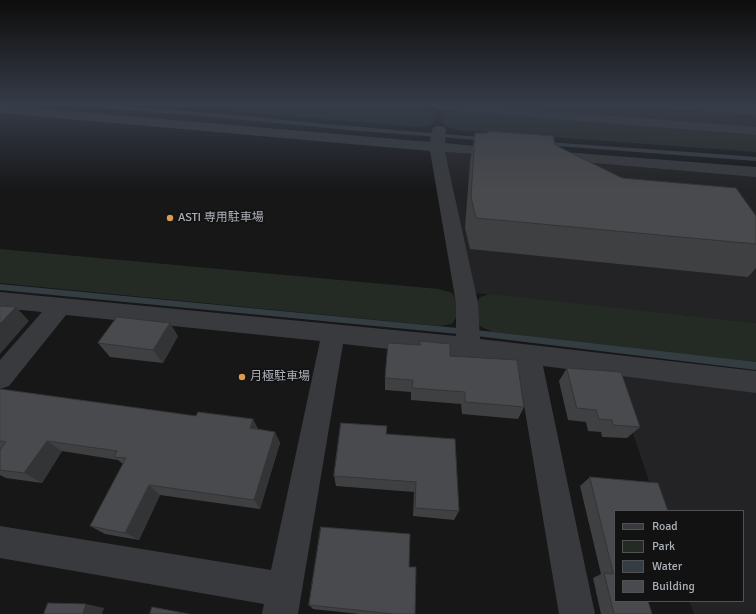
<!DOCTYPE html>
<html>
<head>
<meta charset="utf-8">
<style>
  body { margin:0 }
  #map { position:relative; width:756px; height:614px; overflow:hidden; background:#171718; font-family:Signika,sans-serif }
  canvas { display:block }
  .legend { position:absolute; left:614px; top:510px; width:130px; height:92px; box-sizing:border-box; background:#121213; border:1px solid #4f5155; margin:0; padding:5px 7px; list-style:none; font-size:12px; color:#abb0b7 }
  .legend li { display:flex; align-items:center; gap:8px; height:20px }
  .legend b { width:20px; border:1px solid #4f5155 }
</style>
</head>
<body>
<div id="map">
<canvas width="756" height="614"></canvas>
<ul class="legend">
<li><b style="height:5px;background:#383a3d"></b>Road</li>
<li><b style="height:11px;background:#242a24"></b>Park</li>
<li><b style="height:11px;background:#343d42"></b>Water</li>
<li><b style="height:11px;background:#494a4d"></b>Building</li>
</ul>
</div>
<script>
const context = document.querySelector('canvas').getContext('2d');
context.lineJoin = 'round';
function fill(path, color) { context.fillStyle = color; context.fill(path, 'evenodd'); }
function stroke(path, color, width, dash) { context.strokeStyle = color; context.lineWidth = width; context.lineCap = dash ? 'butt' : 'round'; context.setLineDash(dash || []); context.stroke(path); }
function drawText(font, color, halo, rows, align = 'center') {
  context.font = font + ' Signika,"Noto Sans JP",sans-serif'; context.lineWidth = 3; context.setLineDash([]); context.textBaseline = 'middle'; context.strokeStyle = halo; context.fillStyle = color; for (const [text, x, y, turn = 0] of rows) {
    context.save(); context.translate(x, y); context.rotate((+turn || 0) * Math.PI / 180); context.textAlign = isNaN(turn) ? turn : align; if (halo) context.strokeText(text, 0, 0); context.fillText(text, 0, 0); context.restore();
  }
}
const built = new Path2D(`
  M 465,105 L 756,105 L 756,128 L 466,105 Z
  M 448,152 L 756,176 L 756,323 L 473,293 L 444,154 Z
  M 613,374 L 756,392 L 756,614 L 694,614 L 689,601 L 743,601 L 743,511 L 659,511 Z`);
const green = new Path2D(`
  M 164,105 L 421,105 L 434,110 C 440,124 428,127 417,127 Z
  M 457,111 L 756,135 L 756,152 L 457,130 C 448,128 438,124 445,113 Z
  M 0,249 L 439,289 L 452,293 C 460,306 461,311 452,324 L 439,326 L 0,283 Z
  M 490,294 L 756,323 L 756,363 L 493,332 C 489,330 483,328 480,326 C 473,318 475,305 480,297 Z`);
const water = new Path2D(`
  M 60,105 C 161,105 261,119 361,127 C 492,139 624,147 756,157 L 756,161 L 359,131 L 201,116 Z`);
const stream = new Path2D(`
  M 0,284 L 458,328 L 461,329 L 462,331 L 461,333 L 458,334 L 0,290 Z
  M 476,330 L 756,362 L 756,370 L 476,336 L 473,335 L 472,333 L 473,331 Z`);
const street = new Path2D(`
  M 0,105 L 430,142 L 432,130 L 434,127 L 439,126 L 444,127 L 446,130 L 445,143 L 506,149 L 508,152 L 506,155 L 501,156 L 445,152 L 478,303 L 480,339 L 756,371 L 756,393 L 543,366 L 595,614 L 559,614 L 517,363 L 343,344 L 298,614 L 262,614 L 264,604 L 0,558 L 0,526 L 271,570 L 320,341 L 66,315 L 9,386 L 0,389 L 0,360 L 42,312 L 0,308 L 0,292 L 456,336 L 456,303 L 430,151 L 0,113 Z
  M 433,105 L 476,105 L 756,127 L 756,135 L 439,110 L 434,109 Z
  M 551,151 L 756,167 L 756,177 L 546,159 L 543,156 L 546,153 Z`);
const wall = new Path2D(`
  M 620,105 L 756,105 L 756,115 Z
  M 475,133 L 555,145 L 622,178 L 756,216 L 756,268 L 748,277 L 470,249 L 465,228 L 470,162 Z
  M 178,336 L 163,363 L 110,357 L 98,343 Z
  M 420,341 L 450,356 L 524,407 L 518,419 L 462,414 L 461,404 L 411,400 L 411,392 L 385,390 L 385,378 L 419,345 Z
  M 567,368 L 640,427 L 627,438 L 602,437 L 601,432 L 588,431 L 586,422 L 568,420 L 559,381 Z
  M 0,389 L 196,416 L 253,419 L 258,429 L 275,432 L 280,443 L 260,509 L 160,495 L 139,540 L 105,534 L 90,526 L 123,464 L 118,460 L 62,451 L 42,483 L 6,478 L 0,475 Z
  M 387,426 L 386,434 L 459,511 L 454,520 L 413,516 L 414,492 L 336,486 L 334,476 Z
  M 590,477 L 615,511 L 652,614 L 601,614 L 593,578 L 601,574 L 580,486 Z
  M 409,567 L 415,614 L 359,614 L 313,609 L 309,605 Z`);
const shadedWall = new Path2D(`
  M 16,307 L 29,321 L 0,354 L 0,324 Z
  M 170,323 L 178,336 L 163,363 L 153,350 Z
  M 253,419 L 258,431 L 250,428 Z
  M 275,432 L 280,443 L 260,509 L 254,500 Z
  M 47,441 L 62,451 L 42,483 L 24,473 Z
  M 149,485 L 160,495 L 139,540 L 125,533 Z
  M 86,604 L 104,608 L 102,614 L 83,614 Z`);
const building = new Path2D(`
  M 488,131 L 553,136 L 555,145 L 622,178 L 736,188 L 756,216 L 756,244 L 476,218 L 471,197 L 475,133 L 488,133 Z
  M 0,306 L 16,307 L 0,324 Z
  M 117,317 L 170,323 L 153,350 L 98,343 Z
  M 420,341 L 450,344 L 450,356 L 517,360 L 524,407 L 465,402 L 465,392 L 412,388 L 413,380 L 385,378 L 388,343 L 420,345 Z
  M 567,368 L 621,372 L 640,427 L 613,425 L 612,420 L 599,419 L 596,410 L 577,408 Z
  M 0,389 L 196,416 L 198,412 L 253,419 L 250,428 L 275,432 L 254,500 L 149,485 L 125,533 L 90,526 L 126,458 L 114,457 L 117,451 L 47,441 L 24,473 L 0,470 L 0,450 L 6,442 L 0,441 Z
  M 341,423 L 387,426 L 386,434 L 455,439 L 459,511 L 415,508 L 416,482 L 334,476 Z
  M 590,477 L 658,483 L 668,511 L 615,511 L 615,601 L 648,601 L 652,614 L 614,614 L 604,573 L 613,574 Z
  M 321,527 L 410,534 L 409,567 L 416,567 L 415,614 L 394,614 L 309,605 Z
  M 48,603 L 86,604 L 83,614 L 44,614 Z
  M 152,607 L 189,614 L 150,614 Z`);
const markers = [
  [170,218,4,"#db9b4d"],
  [242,377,4,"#db9b4d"]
];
const poiNames = [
  ["ASTI 専用駐車場",178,218],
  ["月極駐車場",250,377]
];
fill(built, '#232325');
fill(green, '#242a24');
fill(water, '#343d42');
fill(stream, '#343d42');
fill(street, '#383a3d');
fill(wall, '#3f4042');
fill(shadedWall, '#333436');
fill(building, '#494a4d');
stroke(building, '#333436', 1);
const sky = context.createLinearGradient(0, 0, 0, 191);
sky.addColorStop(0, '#0d0d0d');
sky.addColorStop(0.55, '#363c48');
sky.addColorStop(1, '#363c4800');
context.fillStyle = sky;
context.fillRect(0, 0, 756, 191);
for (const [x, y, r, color] of markers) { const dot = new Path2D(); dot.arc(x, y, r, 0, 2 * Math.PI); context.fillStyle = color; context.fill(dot); stroke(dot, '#121213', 1.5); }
drawText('12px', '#abb0b7', '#121213', poiNames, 'left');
</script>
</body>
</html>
